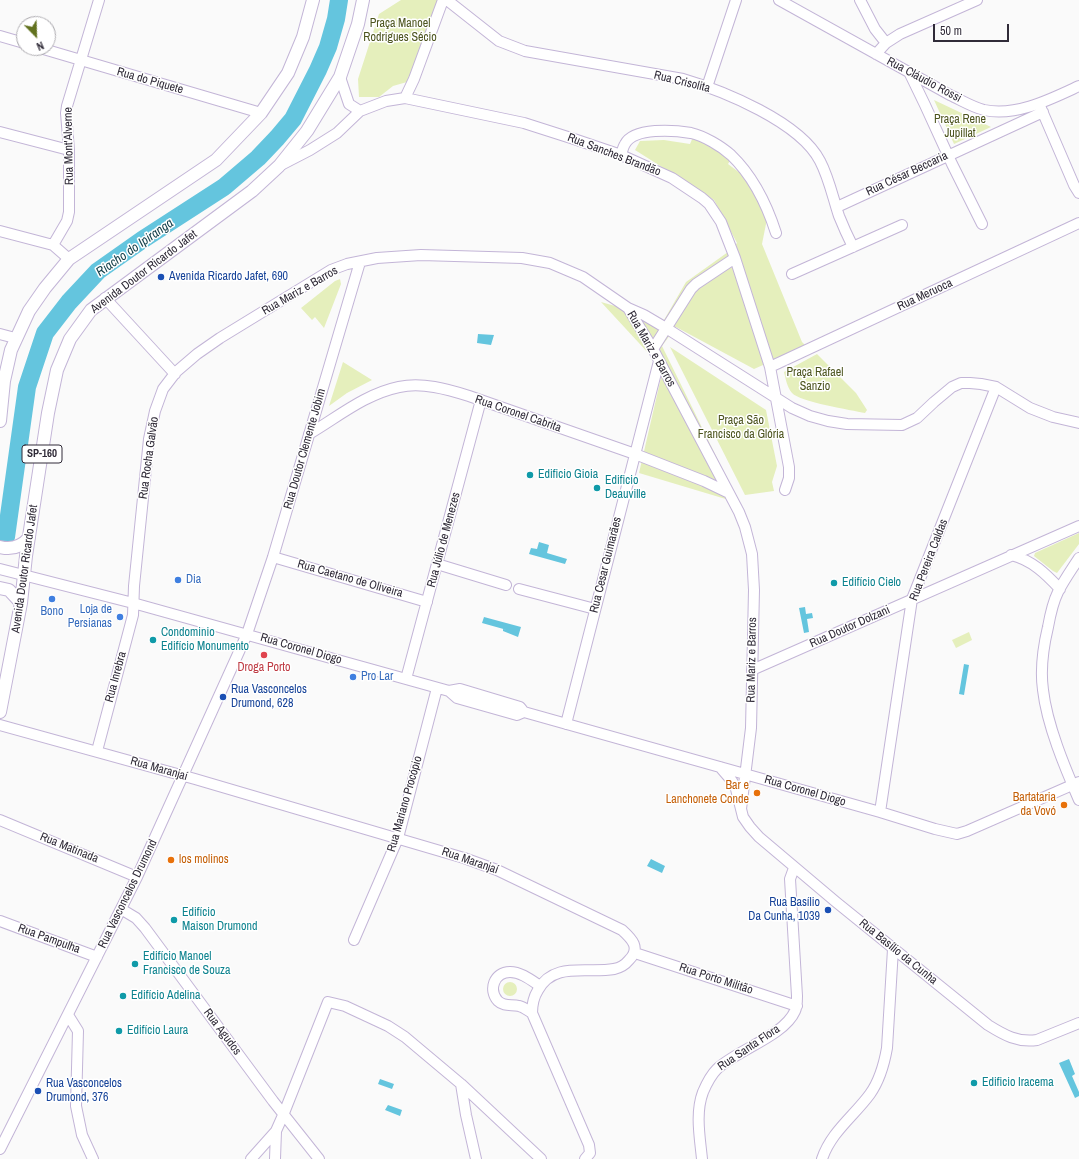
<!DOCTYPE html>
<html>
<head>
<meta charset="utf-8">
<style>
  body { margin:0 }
  #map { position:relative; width:1079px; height:1159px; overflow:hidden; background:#fafafa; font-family:"Archivo Narrow",sans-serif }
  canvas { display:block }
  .north { position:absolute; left:16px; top:16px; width:40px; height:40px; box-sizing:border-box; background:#fff; border:1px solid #acaaaf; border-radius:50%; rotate:157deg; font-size:11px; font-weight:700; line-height:16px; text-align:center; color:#302b38 }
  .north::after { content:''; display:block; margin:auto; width:14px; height:18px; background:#62721f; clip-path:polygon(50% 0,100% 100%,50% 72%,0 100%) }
  .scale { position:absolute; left:933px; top:24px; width:76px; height:18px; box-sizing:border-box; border:2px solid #302b38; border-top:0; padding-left:5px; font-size:12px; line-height:14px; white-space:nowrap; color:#302b38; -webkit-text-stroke:3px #fff; paint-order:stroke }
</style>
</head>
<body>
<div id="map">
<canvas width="1079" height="1159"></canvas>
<div class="north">N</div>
<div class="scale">50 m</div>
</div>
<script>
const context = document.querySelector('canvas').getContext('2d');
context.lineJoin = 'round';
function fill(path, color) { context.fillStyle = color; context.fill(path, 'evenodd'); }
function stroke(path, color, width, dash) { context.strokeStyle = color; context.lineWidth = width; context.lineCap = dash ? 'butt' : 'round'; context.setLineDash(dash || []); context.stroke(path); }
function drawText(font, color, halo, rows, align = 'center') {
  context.font = font + ' "Archivo Narrow",sans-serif'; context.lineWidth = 3; context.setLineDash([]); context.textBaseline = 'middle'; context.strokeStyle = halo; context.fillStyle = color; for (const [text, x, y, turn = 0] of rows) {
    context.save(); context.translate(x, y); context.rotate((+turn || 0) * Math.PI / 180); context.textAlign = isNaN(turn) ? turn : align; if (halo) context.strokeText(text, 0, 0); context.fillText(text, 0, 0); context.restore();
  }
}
const green = new Path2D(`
  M 401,0 L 441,0 L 407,82 L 393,86 L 379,97 L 359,97 L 358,79 L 379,14 Z
  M 934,100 L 991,127 L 954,144 Z
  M 693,137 L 731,159 L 728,164 L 744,176 L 767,219 L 762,244 L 802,342 L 806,346 L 754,369 L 676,327 L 662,346 L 739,503 L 639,473 L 663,369 L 601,302 L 664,320 L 686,282 L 728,252 L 737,243 L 714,200 L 635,150 L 640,141 L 664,140 L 690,144 Z
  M 340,279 L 341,284 L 324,328 L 315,317 L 312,320 L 301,308 L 335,281 Z
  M 670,347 L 766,410 L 777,466 L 772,482 L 774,491 L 745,495 Z
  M 817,354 L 856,393 L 867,410 L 865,413 C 851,410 800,402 792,393 C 787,387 786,380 784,372 Z
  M 343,362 L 372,380 L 347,393 L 329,406 Z
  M 1079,533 L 1079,544 L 1057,573 L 1053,571 L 1034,556 L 1035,553 Z
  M 969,632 L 972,640 L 956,648 L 952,640 Z
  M503 989a7 7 0 1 1 14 0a7 7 0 1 1-14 0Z`);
const water = new Path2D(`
  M 478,334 L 494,335 L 491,345 L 477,343 Z
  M 539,542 L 549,545 L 547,553 L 567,559 L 565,564 L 529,554 L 531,548 L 537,549 Z
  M 805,607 L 806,614 L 812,613 L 813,618 L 807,619 L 809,632 L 804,633 L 799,608 Z
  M 484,617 L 521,627 L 518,637 L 503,631 L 503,629 L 507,630 L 482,623 Z
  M 964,664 L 969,665 L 964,695 L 959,694 Z
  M 651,859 L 665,866 L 662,873 L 647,866 Z
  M 1069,1059 L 1075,1074 L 1072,1076 L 1079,1092 L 1079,1096 L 1075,1098 L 1059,1063 Z
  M 380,1079 L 394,1084 L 392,1089 L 378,1084 Z
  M 388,1105 L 402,1110 L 400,1116 L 385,1110 Z`);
const river = new Path2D(`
  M 6,537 L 27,387 L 45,333 L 69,302 L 98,271 L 142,240 L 224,187 L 258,158 L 277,138 L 293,119 L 318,70 L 328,47 L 336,19 L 339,0`);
const minor = new Path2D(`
  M 447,0 L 499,41 L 525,51 L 683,79 C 724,91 800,122 820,161 C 829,178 833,198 839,216 C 843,226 848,237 853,247
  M 779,0 L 950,95 C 961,100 972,107 984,110 C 1016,117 1051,99 1079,86
  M 860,0 L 875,29 L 886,43
  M 0,36 L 24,43
  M 40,48 L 261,113
  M 876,54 L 886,43 L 900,34 L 977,0
  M 910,74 L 925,105 L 952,164 L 982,224
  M 340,77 L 349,104 L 360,111
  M 707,87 L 736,0
  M 405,98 L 414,79 L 443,0
  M 1040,106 L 1074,185 L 1079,193
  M 0,132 L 69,150
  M 621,155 C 622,152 623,147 625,144 C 634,127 674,130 691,133 C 704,136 721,146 731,155 C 753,176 767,205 776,233
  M 281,165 L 310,150 L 337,133 L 360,111 L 386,101 L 405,98 L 524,123 L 574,139 L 621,155 L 672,178 L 702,198 L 709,204 L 721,222 L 735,258 L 770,367 L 789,467 L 789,478 L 785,490
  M 837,207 L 1043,112
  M 0,231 L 53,245 L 69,259
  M 53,245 L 67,221 L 69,212 L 69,150 L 66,113 L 67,106 L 99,0
  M 792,274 L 902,225
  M 105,298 L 175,374
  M 628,308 L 644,315 L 666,328 L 792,408 L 810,416 L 828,421 L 847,424 L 902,425 L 917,418 L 934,402 L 952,387 L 961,383 L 970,383 L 981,384 L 996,387 L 1030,408 L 1053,417 L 1079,423
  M 0,334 L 15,338
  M 653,349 L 691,289 L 696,284 L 735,258
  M 770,367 L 1079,223
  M 309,434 C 338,417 365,394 399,387 C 422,382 447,389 469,396 L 635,454 L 704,481 L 729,493
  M 1011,555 C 1032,560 1046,574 1060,589
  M 273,557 L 427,602
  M 1079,558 C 1072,569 1064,580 1058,592 C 1053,602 1050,616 1048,627 C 1043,648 1040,669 1043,690 C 1047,725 1065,768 1079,800
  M 437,564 L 506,585
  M 0,569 L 133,603 L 449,691 L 457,698 L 517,715 L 524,712
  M 519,589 L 595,609
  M 752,670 L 1079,526
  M 406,679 L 481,400
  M 449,691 L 460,689 L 520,707 L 524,712 L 880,812 L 935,829 L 957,834 L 967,831 L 1079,782
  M 566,724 L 659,361
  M 0,725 L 195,779 L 464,858 L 497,870 L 622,930 C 632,939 641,948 629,960 C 625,965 619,968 614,969 C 587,974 554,961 538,990 C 533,998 532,1004 532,1013 L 589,1145 L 590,1153 L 585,1159
  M 97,751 L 133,615 L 134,586 L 149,439 L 155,411 L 163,389 L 176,372 L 197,354 L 220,338 L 331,270 L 347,264 L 377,258 L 421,255 L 522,258 L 550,263 L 583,277 L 628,308 L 653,349 L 739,512 L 745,527 L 752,554 L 754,590 L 751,728 L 741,809
  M 720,767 L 732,781 L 736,789 L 743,817 L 750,827 L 759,837 L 836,902 L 988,1025 C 1004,1035 1018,1043 1037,1040 L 1079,1023
  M 880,812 L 912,599 L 996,387
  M 0,820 L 137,877
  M 121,909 L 136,918 L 145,928 L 273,1101 L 319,1159
  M 0,921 L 97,957
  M 354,940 L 398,838 L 437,688
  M 635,953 L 797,1006
  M 532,1013 C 528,1011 524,1007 519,1006 C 512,1004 504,1007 498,1001 C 488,990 494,972 510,972 C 521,972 531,980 540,986
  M 68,1015 L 78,1031 L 76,1106 L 82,1135 L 93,1159
  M 461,1084 L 466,1115 L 476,1159
  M 0,1149 L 137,877 L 247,634 L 273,557 L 360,262
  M 251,1159 L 276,1131 L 284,1113 L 328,1002 L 345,1006 L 388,1026 L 405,1037 L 461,1084 L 541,1159
  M 275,1159 L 276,1131
  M 702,1159 C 700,1138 695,1113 703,1092 C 706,1085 711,1075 717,1069 C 737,1050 784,1036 795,1011 C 797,1007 797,1001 797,996 L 790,879 L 794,868
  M 822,1159 C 831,1132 854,1116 870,1094 C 880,1080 884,1065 887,1048 L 893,949`);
const major = new Path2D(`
  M 0,421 L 4,381 L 11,350 L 29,311 L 45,288 L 69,259 L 216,160 L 261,113 L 288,73 L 303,37 L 313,0
  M 0,547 C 12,550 21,547 29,538
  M 0,588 L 9,590 L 21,603
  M 0,712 L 21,603 L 26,556 L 48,413 L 57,370 L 70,339 L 91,310 L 252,191 L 279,166 L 307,131 L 340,77 L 358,24 L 363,0`);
const markers = [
  [161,277,4,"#1a4fb4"],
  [530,475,4,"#0f9aa8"],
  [597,488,4,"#0f9aa8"],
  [178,580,4,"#3f7fe0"],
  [834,583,4,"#0f9aa8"],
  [52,599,4,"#3f7fe0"],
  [120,617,4,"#3f7fe0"],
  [153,640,4,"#0f9aa8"],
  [264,655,4,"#e0444e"],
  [353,677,4,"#3f7fe0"],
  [223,697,4,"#1a4fb4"],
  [757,793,4,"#e8710a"],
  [1064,805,4,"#e8710a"],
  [171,860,4,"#e8710a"],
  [828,910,4,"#1a4fb4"],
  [174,920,4,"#0f9aa8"],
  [135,964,4,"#0f9aa8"],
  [123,996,4,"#0f9aa8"],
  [119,1031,4,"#0f9aa8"],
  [974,1083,4,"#0f9aa8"],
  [38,1091,4,"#1a4fb4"]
];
const shields = [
  [42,454,40]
];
const shieldNames = [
  ["SP-160",42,454]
];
const parkNames = [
  ["Praça Manoel",400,24],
  ["Rodrigues Sécio",400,38],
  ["Praça Rene",960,120],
  ["Jupillat",960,134],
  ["Praça Rafael",815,373],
  ["Sanzio",815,387],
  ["Praça São",741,421],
  ["Francisco da Glória",741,435]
];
const streetNames = [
  ["Rua Cláudio Rossi",924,80,28],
  ["Rua do Piquete",150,81,16],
  ["Rua Crisolita",682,82,14],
  ["Rua Mont'Alverne",69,146,-91],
  ["Rua Sanches Brandão",614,155,21],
  ["Rua César Beccaria",907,174,-25],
  ["Avenida Doutor Ricardo Jafet",144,272,-37],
  ["Rua Mariz e Barros",300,291,-30],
  ["Rua Meruoca",925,295,-25],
  ["Rua Mariz e Barros",651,349,60],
  ["Rua Coronel Cabrita",518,414,19],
  ["Rua Doutor Clemente Jobim",305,449,-74],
  ["Rua Rocha Galvão",149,458,-82],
  ["Rua Júlio de Menezes",444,540,-75],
  ["Rua Pereira Caldas",929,560,-69],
  ["Rua Cesar Guimarães",606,565,-76],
  ["Avenida Doutor Ricardo Jafet",25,569,-82],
  ["Rua Caetano de Oliveira",350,579,16],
  ["Rua Doutor Dolzani",850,627,-24],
  ["Rua Coronel Diogo",301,649,16],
  ["Rua Mariz e Barros",752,660,-89],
  ["Rua Inrebra",116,677,-75],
  ["Rua Maranjaí",159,769,16],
  ["Rua Coronel Diogo",805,791,16],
  ["Rua Mariano Procópio",405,804,-74],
  ["Rua Matinada",69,848,22],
  ["Rua Maranjaí",470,861,19],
  ["Rua Vasconcelos Drumond",128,894,-64],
  ["Rua Pampulha",49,939,20],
  ["Rua Basílio da Cunha",898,952,39],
  ["Rua Porto Militão",716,979,18],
  ["Rua Agudos",222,1032,53],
  ["Rua Santa Flora",749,1048,-34]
];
const transitNames = [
  ["Avenida Ricardo Jafet, 690",169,277],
  ["Rua Vasconcelos",231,690],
  ["Drumond, 628",231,704],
  ["Rua Basílio",820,903,"right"],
  ["Da Cunha, 1039",820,917,"right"],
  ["Rua Vasconcelos",46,1084],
  ["Drumond, 376",46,1098]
];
const cultureNames = [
  ["Edificio Gioia",538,475],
  ["Edificio",605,481],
  ["Deauville",605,495],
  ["Edifício Cielo",842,583],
  ["Condominio",161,633],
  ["Edifício Monumento",161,647],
  ["Edifício",182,913],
  ["Maison Drumond",182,927],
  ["Edifício Manoel",143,957],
  ["Francisco de Souza",143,971],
  ["Edifício Adelina",131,996],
  ["Edifício Laura",127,1031],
  ["Edificio Iracema",982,1083]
];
const shopNames = [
  ["Dia",186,580],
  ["Loja de",112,610,"right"],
  ["Persianas",112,624,"right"],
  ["Bono",52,612,"center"],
  ["Pro Lar",361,677]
];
const healthNames = [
  ["Droga Porto",264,668]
];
const foodNames = [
  ["Bar e",749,786],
  ["Lanchonete Conde",749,800],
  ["Bartataria",1056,798],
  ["da Vovó",1056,812],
  ["los molinos",179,860,"left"]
];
const waterNames = [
  ["Riacho do Ipiranga",135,248,-35]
];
fill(green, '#e5efbc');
fill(water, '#64c5de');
stroke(river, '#64c5de', 18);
stroke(minor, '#c3b5d7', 12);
stroke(major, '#c3b5d7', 14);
stroke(minor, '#fff', 10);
stroke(major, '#fff', 12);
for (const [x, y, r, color] of markers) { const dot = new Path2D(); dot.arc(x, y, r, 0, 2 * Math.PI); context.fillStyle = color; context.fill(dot); stroke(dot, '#fff', 1.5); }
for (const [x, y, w] of shields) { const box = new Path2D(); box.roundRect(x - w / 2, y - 9, w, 18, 3); context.fillStyle = '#fff'; context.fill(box); stroke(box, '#302b38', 1); }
drawText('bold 11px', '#302b38', null, shieldNames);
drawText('12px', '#4c541e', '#fff', parkNames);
drawText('12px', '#302b38', '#fff', streetNames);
drawText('12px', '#164399', '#fff', transitNames, 'left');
drawText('12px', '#0d838f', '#fff', cultureNames, 'left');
drawText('12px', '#366cbe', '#fff', shopNames, 'left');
drawText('12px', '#be3a42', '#fff', healthNames);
drawText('12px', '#c56008', '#fff', foodNames, 'right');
drawText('italic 13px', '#14404b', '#fff', waterNames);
</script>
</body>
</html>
